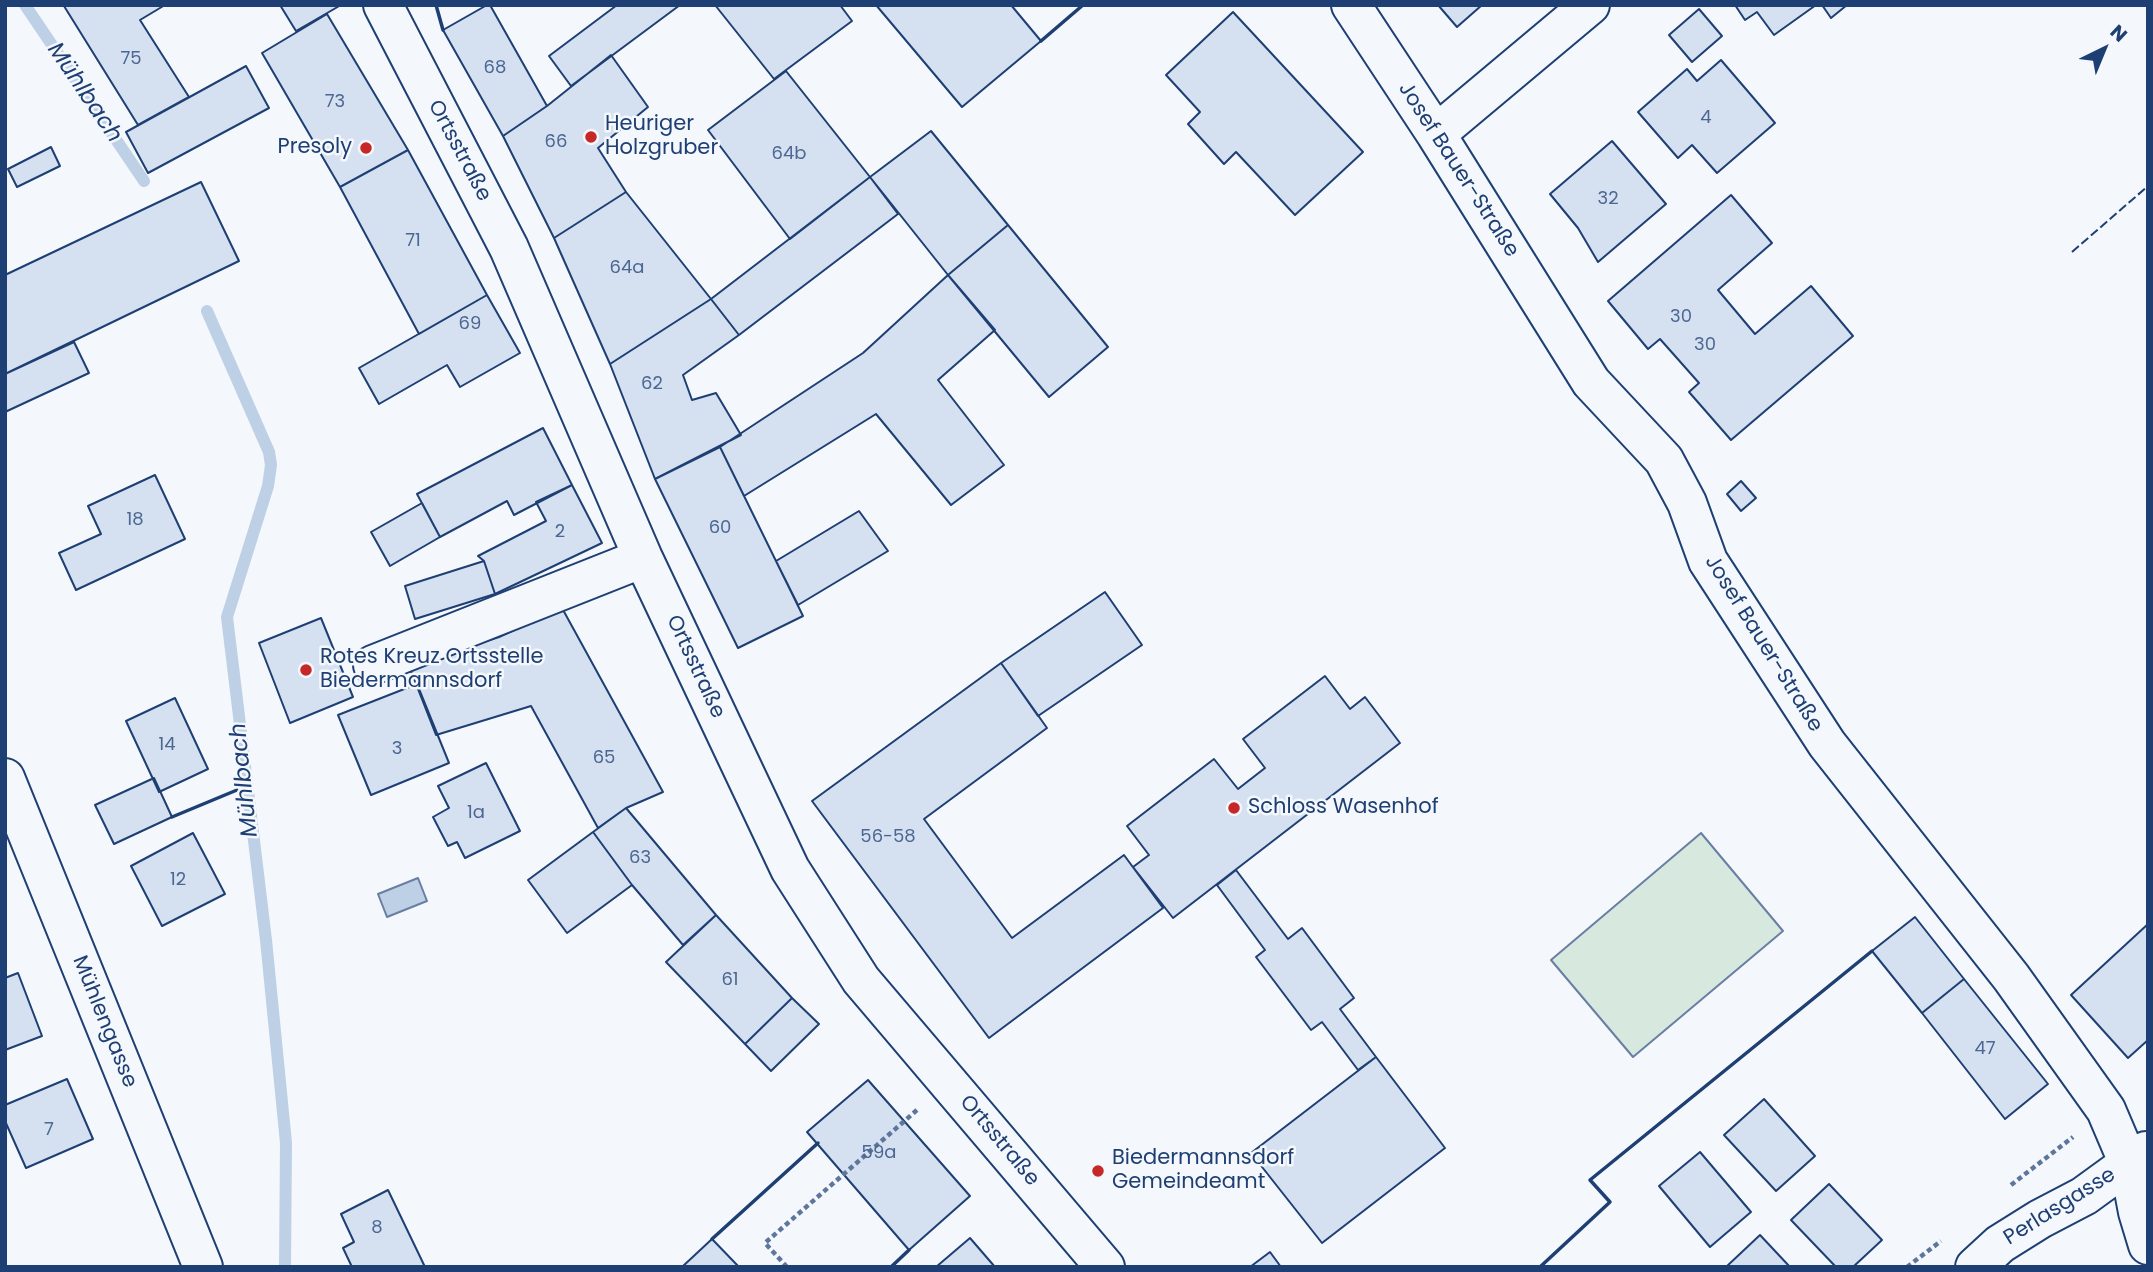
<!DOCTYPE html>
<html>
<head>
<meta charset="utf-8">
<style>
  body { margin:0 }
  #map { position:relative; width:2153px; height:1272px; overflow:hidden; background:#f4f7fb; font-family:Poppins,sans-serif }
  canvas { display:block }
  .frame { position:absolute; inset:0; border:7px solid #1d3f73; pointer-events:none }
  .north { position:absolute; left:2069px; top:14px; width:70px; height:70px; -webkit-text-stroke:5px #f4f7fb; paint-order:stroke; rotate:43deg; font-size:19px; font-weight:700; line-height:28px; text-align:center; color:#1d3f73 }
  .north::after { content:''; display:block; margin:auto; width:24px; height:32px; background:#1d3f73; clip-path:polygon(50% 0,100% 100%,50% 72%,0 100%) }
</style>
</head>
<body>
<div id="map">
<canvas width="2153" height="1272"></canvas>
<div class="frame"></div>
<div class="north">N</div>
</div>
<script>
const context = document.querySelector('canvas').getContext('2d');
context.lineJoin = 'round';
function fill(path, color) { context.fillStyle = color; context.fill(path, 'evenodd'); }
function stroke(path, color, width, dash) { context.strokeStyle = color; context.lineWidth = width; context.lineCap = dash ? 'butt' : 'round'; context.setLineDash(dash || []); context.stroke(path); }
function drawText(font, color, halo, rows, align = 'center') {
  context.font = font + ' Poppins,sans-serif'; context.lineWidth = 5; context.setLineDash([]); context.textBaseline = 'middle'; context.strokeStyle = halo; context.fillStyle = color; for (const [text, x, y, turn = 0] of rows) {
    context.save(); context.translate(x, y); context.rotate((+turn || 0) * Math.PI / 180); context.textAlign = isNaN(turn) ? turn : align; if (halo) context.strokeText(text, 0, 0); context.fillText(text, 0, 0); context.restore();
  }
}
const green = new Path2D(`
  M 1701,833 L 1783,931 L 1633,1057 L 1551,960 Z`);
const water = new Path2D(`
  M 418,878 L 427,901 L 387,917 L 378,894 Z`);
const stream = new Path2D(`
  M 25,5 L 144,181
  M 207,311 L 269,452 L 271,465 L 268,486 L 227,617 L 266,940 L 286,1143 L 285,1267`);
const building = new Path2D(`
  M 165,5 L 140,20 L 189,97 L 138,125 L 64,6 Z
  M 280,5 L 341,5 L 296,31 Z
  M 487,5 L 490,5 L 547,106 L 503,136 L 443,30 Z
  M 617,5 L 680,5 L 571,86 L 549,56 Z
  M 715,5 L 840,5 L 852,21 L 774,79 Z
  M 876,5 L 1011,5 L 1041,41 L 962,107 Z
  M 1438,5 L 1482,5 L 1457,27 Z
  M 1735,5 L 1816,5 L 1774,35 L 1757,12 L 1745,20 Z
  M 1822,5 L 1847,5 L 1831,18 Z
  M 1699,9 L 1722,36 L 1692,62 L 1669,35 Z
  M 1233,12 L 1363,152 L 1295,215 L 1236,152 L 1224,164 L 1188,124 L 1200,112 L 1166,75 Z
  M 327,14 L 408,150 L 340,187 L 262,53 Z
  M 611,55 L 648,107 L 598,148 L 626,192 L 554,238 L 503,136 L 547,106 Z
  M 1721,60 L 1775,123 L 1717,173 L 1692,145 L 1678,158 L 1638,112 L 1687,69 L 1697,81 Z
  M 246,66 L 269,108 L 148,173 L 126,132 Z
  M 786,71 L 870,177 L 790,239 L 708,130 Z
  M 931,131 L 1008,225 L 948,275 L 870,177 Z
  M 1612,141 L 1666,204 L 1598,262 L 1578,228 L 1550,194 Z
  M 51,147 L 60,166 L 17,187 L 8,169 Z
  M 408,150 L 487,295 L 419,334 L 340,187 Z
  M 870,177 L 898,214 L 739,335 L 711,299 Z
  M 201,182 L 239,261 L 5,374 L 5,275 Z
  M 626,192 L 711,299 L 610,364 L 554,238 Z
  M 1731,195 L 1772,243 L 1718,290 L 1755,334 L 1811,286 L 1853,336 L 1731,440 L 1689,392 L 1699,383 L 1660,339 L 1648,349 L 1608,301 Z
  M 1008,225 L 1108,347 L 1049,397 L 948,275 Z
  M 948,275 L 995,330 L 938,380 L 1004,465 L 951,505 L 876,414 L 744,496 L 720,447 L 863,353 Z
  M 487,295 L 520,353 L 460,387 L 447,365 L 379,404 L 359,368 Z
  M 711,299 L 739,335 L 683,375 L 692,400 L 716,393 L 741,435 L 655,479 L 610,364 Z
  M 74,342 L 89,373 L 5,412 L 5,374 Z
  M 543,428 L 572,485 L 514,515 L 507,501 L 440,537 L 417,494 Z
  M 720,447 L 803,616 L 738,648 L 655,479 Z
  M 155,475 L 185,539 L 76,590 L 59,553 L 101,534 L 88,506 Z
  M 1741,481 L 1756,498 L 1741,511 L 1727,494 Z
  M 572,485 L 602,543 L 495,594 L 484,561 L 478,556 L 546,521 L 536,502 Z
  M 422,503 L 440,537 L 390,566 L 371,532 Z
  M 859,511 L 888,551 L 798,605 L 776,561 Z
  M 484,561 L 495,594 L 415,619 L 405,586 Z
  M 1105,592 L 1142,645 L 1038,716 L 1001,663 Z
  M 562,608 L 663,792 L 626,808 L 598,828 L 531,706 L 436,735 L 409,666 L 499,637 Z
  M 321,618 L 353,697 L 290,723 L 259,643 Z
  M 1001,663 L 1047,728 L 924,819 L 1012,938 L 1124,855 L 1163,908 L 989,1038 L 812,801 Z
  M 1325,676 L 1350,709 L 1365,697 L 1400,743 L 1173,918 L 1133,867 L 1149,855 L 1127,826 L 1214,759 L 1238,789 L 1265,768 L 1243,739 Z
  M 417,684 L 449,763 L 371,795 L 338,715 Z
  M 175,698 L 208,769 L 159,792 L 126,721 Z
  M 486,763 L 520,831 L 465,858 L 457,842 L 448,846 L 433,817 L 449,808 L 438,786 Z
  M 154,778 L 172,817 L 114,844 L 95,805 Z
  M 626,808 L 716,915 L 683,945 L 632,885 L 593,832 Z
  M 593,832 L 632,885 L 567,933 L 528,880 Z
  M 193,833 L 225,894 L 162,926 L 131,866 Z
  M 1236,870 L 1288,939 L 1302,928 L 1354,998 L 1340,1009 L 1376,1057 L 1358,1070 L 1322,1022 L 1311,1030 L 1256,957 L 1265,950 L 1217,885 Z
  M 716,915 L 792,998 L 745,1044 L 666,962 Z
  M 1915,917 L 1964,979 L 1922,1013 L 1872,951 Z
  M 2148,924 L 2148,1040 L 2128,1058 L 2071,995 Z
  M 18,973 L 42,1036 L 5,1050 L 5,978 Z
  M 1964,979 L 2048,1084 L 2005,1119 L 1922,1013 Z
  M 792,998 L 819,1024 L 771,1071 L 745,1044 Z
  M 1376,1057 L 1445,1148 L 1322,1243 L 1251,1153 Z
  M 67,1079 L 93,1139 L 26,1168 L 5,1121 L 5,1105 Z
  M 868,1080 L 970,1196 L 909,1250 L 807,1132 Z
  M 1764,1099 L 1815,1156 L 1776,1191 L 1724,1135 Z
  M 1700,1152 L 1751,1212 L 1710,1247 L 1659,1186 Z
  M 1829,1184 L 1882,1240 L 1853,1267 L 1836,1267 L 1791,1220 Z
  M 388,1190 L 425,1267 L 352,1267 L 343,1248 L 354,1242 L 341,1214 Z
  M 1760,1235 L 1790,1267 L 1726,1267 Z
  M 970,1238 L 995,1267 L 936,1267 Z
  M 712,1239 L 739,1267 L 682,1267 Z
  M 1270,1252 L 1281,1267 L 1250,1267 Z`);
const path = new Path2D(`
  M 2011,1185 L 2073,1137
  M 787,1267 L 765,1243 L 917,1110
  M 1907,1267 L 1941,1241`);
const minor = new Path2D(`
  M 383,5 L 509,248 L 643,558 L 790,869 L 861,980 L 1105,1267
  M 1351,5 L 1436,134 L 1591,382 L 1664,460 L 1687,503 L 1708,561 L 1827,744 L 2011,977 L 2106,1110 L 2129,1164 L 2138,1212 L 2148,1245
  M 1436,134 L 1590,5
  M 373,665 L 643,558
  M 5,778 L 203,1267
  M 1975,1267 L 2000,1244 L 2040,1219 L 2084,1196 L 2146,1151`);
const fence = new Path2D(`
  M 2072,252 L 2148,186`);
const wall = new Path2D(`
  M 436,5 L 443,30
  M 1041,41 L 1083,5
  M 172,817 L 237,790
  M 712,1239 L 818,1143
  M 891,1267 L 909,1250
  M 1540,1267 L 1610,1202 L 1590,1180 L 1872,951`);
const markers = [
  [591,137,7,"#c62828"],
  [366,148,7,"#c62828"],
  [306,670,7,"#c62828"],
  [1234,808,7,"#c62828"],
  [1098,1171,7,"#c62828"]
];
const numberNames = [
  ["75",131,59],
  ["68",495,68],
  ["73",335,102],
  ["4",1706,118],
  ["66",556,142],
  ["64b",789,154],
  ["32",1608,199],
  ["71",413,241],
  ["64a",627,268],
  ["30",1681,317],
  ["69",470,324],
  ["30",1705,345],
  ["62",652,384],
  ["18",135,520],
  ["60",720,528],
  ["2",560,532],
  ["14",167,745],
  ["3",397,749],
  ["65",604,758],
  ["1a",476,813],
  ["56-58",888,837],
  ["63",640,858],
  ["12",178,880],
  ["61",730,980],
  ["47",1985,1049],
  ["7",49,1130],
  ["59a",879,1153],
  ["8",377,1228]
];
const poiNames = [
  ["Heuriger",605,125],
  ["Holzgruber",605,149],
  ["Presoly",352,148,"right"],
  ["Rotes Kreuz Ortsstelle",320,658],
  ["Biedermannsdorf",320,682],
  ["Schloss Wasenhof",1248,808],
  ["Biedermannsdorf",1112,1159],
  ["Gemeindeamt",1112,1183]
];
const streetNames = [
  ["Ortsstraße",459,151,62],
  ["Josef Bauer-Straße",1458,170,57],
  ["Josef Bauer-Straße",1763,644,58],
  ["Ortsstraße",695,667,65],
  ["Mühlengasse",104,1022,68],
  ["Ortsstraße",999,1141,50],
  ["Perlasgasse",2060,1207,-32]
];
const waterNames = [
  ["Mühlbach",84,93,56],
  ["Mühlbach",245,780,-96]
];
fill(green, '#d7e8df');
stroke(green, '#687fa3', 2);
fill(water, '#bed0e5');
stroke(water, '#687fa3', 2);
stroke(stream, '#bed0e5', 12);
fill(building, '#d5e0f0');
stroke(building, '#1d3f73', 2);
stroke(minor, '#1d3f73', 42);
stroke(path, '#5e769c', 4.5, [5, 3.5]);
stroke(minor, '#f4f7fb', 38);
stroke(fence, '#1d3f73', 2, [9, 3.5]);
stroke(wall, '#1d3f73', 3.5);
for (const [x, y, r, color] of markers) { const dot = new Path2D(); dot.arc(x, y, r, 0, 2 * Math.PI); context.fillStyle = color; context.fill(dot); stroke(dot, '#f4f7fb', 2.5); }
drawText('18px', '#4b6792', null, numberNames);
drawText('21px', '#1d3f73', '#f4f7fb', poiNames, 'left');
drawText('21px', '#1d3f73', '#f4f7fb', streetNames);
drawText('italic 23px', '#1d3f73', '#f4f7fb', waterNames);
</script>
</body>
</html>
